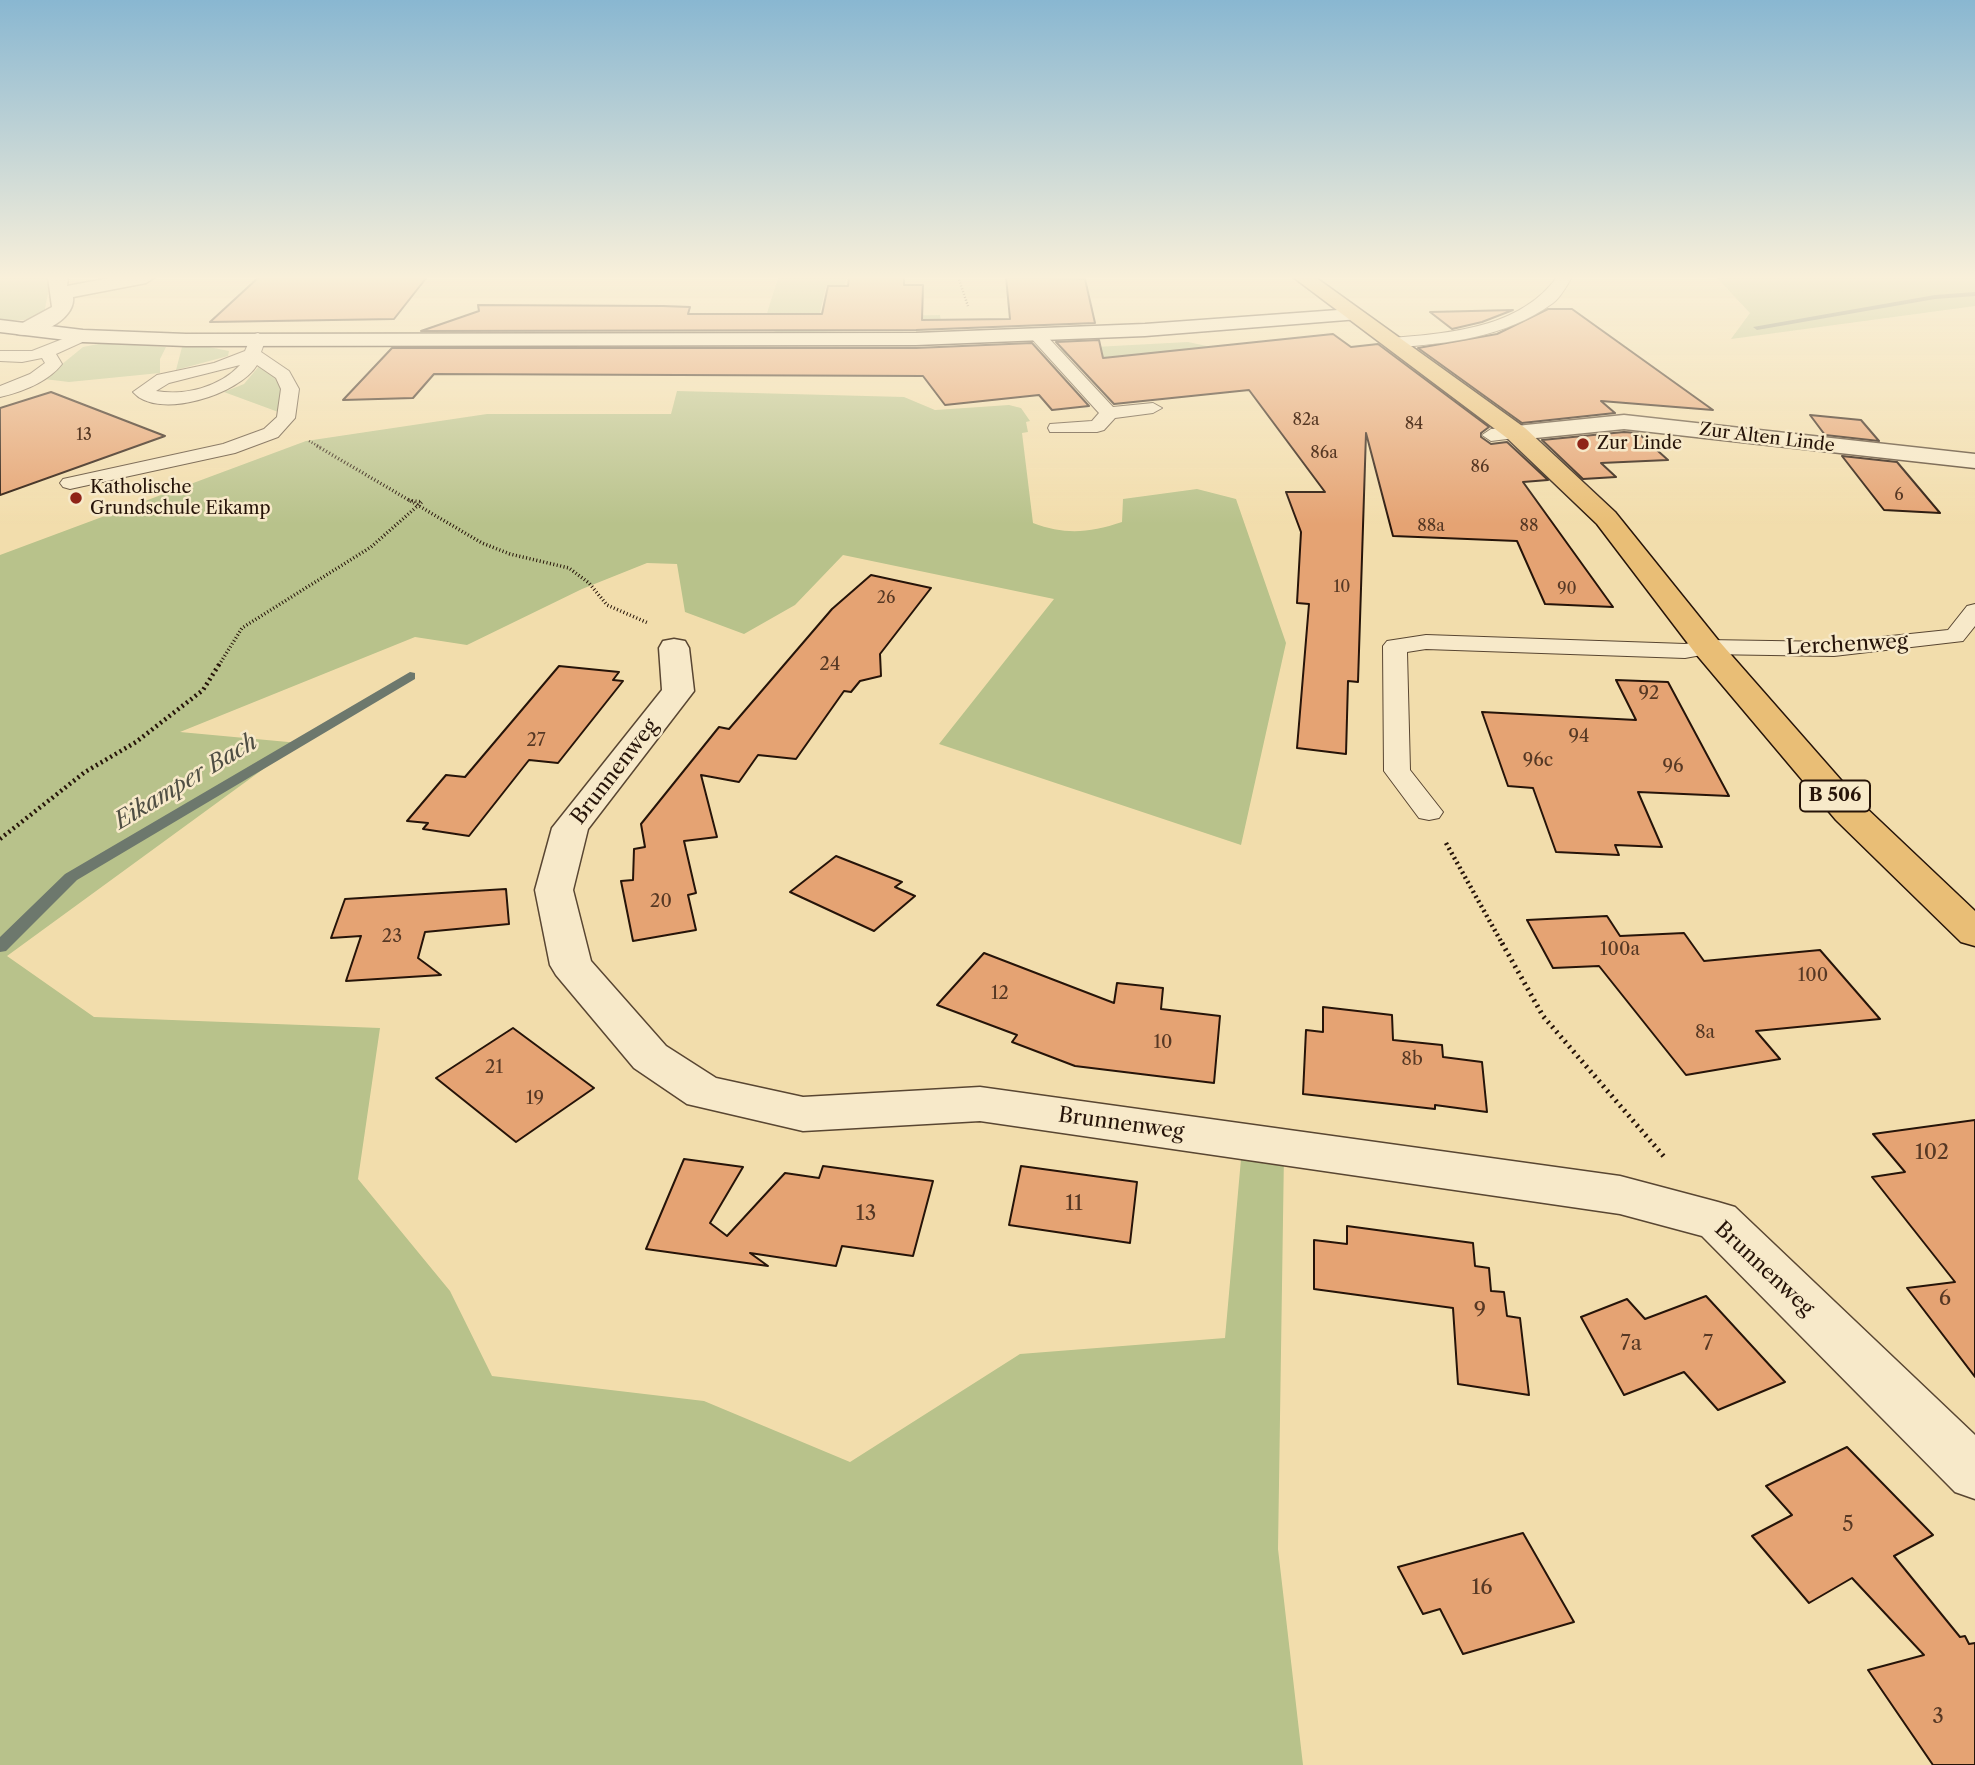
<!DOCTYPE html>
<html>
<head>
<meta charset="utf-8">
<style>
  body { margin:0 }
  canvas { display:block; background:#f2ddac }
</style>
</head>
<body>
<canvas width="1975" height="1765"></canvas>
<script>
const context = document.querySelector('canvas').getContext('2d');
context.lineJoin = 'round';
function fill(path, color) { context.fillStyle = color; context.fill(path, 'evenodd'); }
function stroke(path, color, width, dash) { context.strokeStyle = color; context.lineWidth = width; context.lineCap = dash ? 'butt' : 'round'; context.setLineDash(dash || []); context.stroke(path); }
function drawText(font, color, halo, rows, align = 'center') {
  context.font = font + ' "Libre Caslon Text",serif'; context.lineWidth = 5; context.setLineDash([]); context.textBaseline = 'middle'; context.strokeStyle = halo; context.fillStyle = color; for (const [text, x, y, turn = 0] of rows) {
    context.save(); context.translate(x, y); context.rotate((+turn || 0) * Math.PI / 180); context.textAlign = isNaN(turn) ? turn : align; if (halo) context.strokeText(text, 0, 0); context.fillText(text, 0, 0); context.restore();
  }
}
const green = new Path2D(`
  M 0,277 L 51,277 L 44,314 L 24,320 L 0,320 Z
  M 847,277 L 844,286 L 826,286 L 819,317 L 940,315 L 942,328 L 778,333 L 763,326 L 778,278 Z
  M 1716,277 L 1975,277 L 1975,306 L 1731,339 L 1750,313 Z
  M 1188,342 L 1211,347 L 1086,359 L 1062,355 L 1057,349 Z
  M 103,343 L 166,347 L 160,359 L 160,373 L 69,382 L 44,379 L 83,347 Z
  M 182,347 L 209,347 L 229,351 L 228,356 L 176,370 Z
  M 260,365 L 283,385 L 281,413 L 224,392 L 244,384 Z
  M 677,391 L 904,397 L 935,410 L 1009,405 L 1021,408 L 1030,421 L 1026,422 L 1028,432 L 1022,433 L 1033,523 C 1065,535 1089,533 1122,522 L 1123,499 L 1197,489 L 1236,499 L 1286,643 L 1241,845 L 939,744 L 1054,599 L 843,555 L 795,605 L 744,634 L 685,612 L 677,564 L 647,563 L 582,589 L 467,645 L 415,637 L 180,732 L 299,743 L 7,956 L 94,1017 L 380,1028 L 358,1179 L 450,1291 L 492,1376 L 704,1401 L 850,1462 L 1020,1354 L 1225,1338 L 1242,1148 L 1284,1153 L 1278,1549 L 1303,1765 L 0,1765 L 0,555 L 306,441 L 487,414 L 671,414 Z`);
const stream = new Path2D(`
  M 1975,292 L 1975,296 L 1935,299 L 1757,330 L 1753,327 L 1935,295 Z
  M 410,672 L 415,673 L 415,679 L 77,880 L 6,951 L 0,952 L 0,937 L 65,874 Z`);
const building = new Path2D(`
  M 259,277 L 427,277 L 394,319 L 210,322 Z
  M 849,277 L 904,277 L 904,285 L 923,285 L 922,320 L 1010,319 L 1006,277 L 1085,279 L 1095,323 L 916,330 L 421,331 L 479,311 L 478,305 L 663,306 L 690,307 L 688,314 L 822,314 L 828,286 L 848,286 Z
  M 1548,309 L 1572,309 L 1713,410 L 1601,401 L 1615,413 L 1522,423 L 1418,348 L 1497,334 Z
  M 1513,310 L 1482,322 L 1452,329 L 1430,312 Z
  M 1333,334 L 1351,347 L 1378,344 L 1489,427 L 1481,433 L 1481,437 L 1491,444 L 1507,442 L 1548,480 L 1523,482 L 1613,607 L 1545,604 L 1517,541 L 1393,536 L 1366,433 L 1358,682 L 1348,681 L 1346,754 L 1297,748 L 1309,604 L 1297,603 L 1301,532 L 1286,492 L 1325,492 L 1249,390 L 1114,404 L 1056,342 L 1099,340 L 1103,358 Z
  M 1032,343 L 1089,406 L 1052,410 L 1039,395 L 945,405 L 923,376 L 434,374 L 413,398 L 343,400 L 392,348 L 916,348 Z
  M 51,392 L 165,436 L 0,495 L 0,408 Z
  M 1810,415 L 1861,420 L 1879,441 L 1825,435 Z
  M 1624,432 L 1638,433 L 1668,460 L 1601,463 L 1616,477 L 1583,479 L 1542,440 Z
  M 1842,456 L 1897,462 L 1940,513 L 1884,510 Z
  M 871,575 L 931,588 L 880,654 L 881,676 L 860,681 L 851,692 L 844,691 L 796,759 L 758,755 L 739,782 L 701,775 L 717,837 L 684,841 L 696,893 L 688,895 L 696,930 L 633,941 L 621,881 L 633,880 L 634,849 L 645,847 L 641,824 L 719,727 L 729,729 L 832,609 Z
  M 559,666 L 619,672 L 613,680 L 623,681 L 558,763 L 529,760 L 469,836 L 423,829 L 428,823 L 407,821 L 446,775 L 465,777 Z
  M 1616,680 L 1668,682 L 1729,796 L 1638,792 L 1662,847 L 1615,845 L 1619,855 L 1556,852 L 1533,788 L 1508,786 L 1482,712 L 1636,720 Z
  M 836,856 L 902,882 L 895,887 L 915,896 L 874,931 L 790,892 Z
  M 506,889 L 509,924 L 425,932 L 418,958 L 441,975 L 346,981 L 361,936 L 331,938 L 345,899 Z
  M 1607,916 L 1620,936 L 1684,933 L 1704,961 L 1820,950 L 1880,1019 L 1756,1031 L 1780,1059 L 1686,1075 L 1599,966 L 1553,968 L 1527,920 Z
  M 984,953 L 1114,1003 L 1117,983 L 1163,988 L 1161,1009 L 1220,1016 L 1214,1083 L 1075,1066 L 1012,1042 L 1017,1035 L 937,1005 Z
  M 1323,1007 L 1392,1015 L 1393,1040 L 1442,1045 L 1443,1057 L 1482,1062 L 1487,1112 L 1435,1105 L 1435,1109 L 1303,1094 L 1306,1030 L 1323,1032 Z
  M 513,1028 L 594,1088 L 516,1142 L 436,1078 Z
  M 1975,1120 L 1975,1377 L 1907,1288 L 1955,1282 L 1872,1177 L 1905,1172 L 1873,1134 Z
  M 684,1159 L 743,1167 L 710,1223 L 727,1236 L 785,1173 L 819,1178 L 823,1166 L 933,1181 L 913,1256 L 842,1246 L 836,1266 L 750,1253 L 768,1266 L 646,1249 Z
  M 1021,1166 L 1137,1182 L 1130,1243 L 1009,1225 Z
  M 1347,1226 L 1473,1243 L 1475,1266 L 1489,1268 L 1491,1291 L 1504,1292 L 1507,1316 L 1520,1318 L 1529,1395 L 1458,1384 L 1453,1308 L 1314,1289 L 1314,1240 L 1347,1244 Z
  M 1706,1296 L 1785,1382 L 1718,1410 L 1684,1372 L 1624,1395 L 1581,1317 L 1627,1299 L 1645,1319 Z
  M 1847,1447 L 1933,1535 L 1894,1556 L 1960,1637 L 1965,1636 L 1969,1644 L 1975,1643 L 1975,1765 L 1933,1765 L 1868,1670 L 1924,1655 L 1852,1578 L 1809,1603 L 1752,1536 L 1792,1515 L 1766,1486 Z
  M 1523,1533 L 1574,1622 L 1463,1654 L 1440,1609 L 1423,1614 L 1398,1567 Z`);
const pathFar3 = new Path2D(`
  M 958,277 L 968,306
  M 309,441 L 320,447`);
const pathFar2 = new Path2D(`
  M 317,446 L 482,543 L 510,554 L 569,568 L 589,583 L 607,605 L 648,623
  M 219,665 L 242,628 L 371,547 L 422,502 L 407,500`);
const pathFar1 = new Path2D(`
  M 0,839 L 85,772 L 136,742 L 203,690 L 220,663
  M 1446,843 L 1503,945`);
const path = new Path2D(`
  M 1502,943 L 1543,1016 L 1666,1159`);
const lane = new Path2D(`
  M 1557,277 L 1572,277 C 1567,285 1561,297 1553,303 C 1505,338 1449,343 1392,348 L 1384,343 L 1392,338 C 1451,333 1520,328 1557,277 Z
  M 1037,330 L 1043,332 L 1113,407 L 1153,403 L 1162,408 L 1153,413 L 1115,418 L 1104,430 L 1097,432 L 1050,432 L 1048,428 L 1050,424 L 1092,421 L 1099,413 L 1031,338 L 1029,335 Z
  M 83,331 L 89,333 L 89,339 L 56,354 L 62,364 C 48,382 22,392 0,397 L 0,386 L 30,374 L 45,363 L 42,358 L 22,362 L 0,361 L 0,351 L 32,351 Z
  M 258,333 L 266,338 L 261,352 L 289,371 L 299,389 L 295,418 L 278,437 L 235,453 L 70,489 L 63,487 L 60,483 L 63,479 L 223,444 L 264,429 L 277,417 L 281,389 L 276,378 L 257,365 C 240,394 158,421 133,392 L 157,375 L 214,363 L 245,351 L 252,335 ZM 240,365 C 220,387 185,396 156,391 L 169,383 Z
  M 1516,427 L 1525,433 L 1523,437 L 1491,441 L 1482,435 L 1491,429 Z
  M 1975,604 L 1975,626 L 1963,641 L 1834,656 L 1707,654 L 1685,658 L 1426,649 L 1407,652 L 1410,770 L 1443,812 L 1439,818 L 1429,820 L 1419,818 L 1384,771 L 1383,646 L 1387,641 L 1426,635 L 1685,644 L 1707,640 L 1834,642 L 1948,630 L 1967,606 Z`);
const street = new Path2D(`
  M 48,277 L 68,277 L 67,286 L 115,277 L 155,277 L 146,283 L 73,297 C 76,320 35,339 17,334 L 14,330 L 17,326 L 52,307 Z
  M 1624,415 L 1975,454 L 1975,468 L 1624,429 L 1516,440 L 1507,438 L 1504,433 L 1507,428 L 1516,426 Z
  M 674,639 L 685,641 L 689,648 L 694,691 L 588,829 L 573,890 L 591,961 L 666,1046 L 716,1078 L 803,1097 L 980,1087 L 1620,1176 L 1718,1202 L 1735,1207 L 1975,1435 L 1975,1499 L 1955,1492 L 1702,1236 L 1620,1214 L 980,1121 L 803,1131 L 687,1104 L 634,1068 L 556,975 L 550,965 L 535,890 L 552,828 L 662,690 L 659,648 L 663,641 Z`);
const secondary = new Path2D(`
  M 1352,309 L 1359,311 L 1362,315 L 1359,319 L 1145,336 L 916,345 L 186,346 L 83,342 L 0,332 L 0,320 L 83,330 L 186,334 L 916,333 L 1145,324 Z`);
const primary = new Path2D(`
  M 1293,277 L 1315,277 L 1525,428 L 1615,512 L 1718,640 L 1862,804 L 1975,911 L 1975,946 L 1961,942 L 1836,820 L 1696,654 L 1597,524 L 1507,438 Z`);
const markers = [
  [1583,444,7,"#8f2418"],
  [76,498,7,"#8f2418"]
];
const farNumbernames = [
  ["82a",1306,420],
  ["84",1414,424],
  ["13",84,435],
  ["86a",1324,453],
  ["86",1480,467],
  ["6",1899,495],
  ["88a",1431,526],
  ["88",1529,526],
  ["10",1342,587],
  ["90",1567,589],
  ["26",886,598]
];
const farStreetnames = [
  ["Zur Alten Linde",1767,438,7]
];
const farPoinames = [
  ["Zur Linde",1597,444],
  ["Katholische",90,488],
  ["Grundschule Eikamp",90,509]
];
const numberNames = [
  ["24",830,665],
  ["92",1649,694],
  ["94",1579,737],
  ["27",536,741],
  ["96c",1538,761],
  ["96",1673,767],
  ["20",661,902],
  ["23",392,937],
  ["100a",1620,950],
  ["100",1813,976],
  ["12",1000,994],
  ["8a",1705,1033],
  ["10",1163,1043],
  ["8b",1412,1060],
  ["21",494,1068],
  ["19",535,1099]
];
const shields = [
  [1835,796,70]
];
const shieldNames = [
  ["B 506",1835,796]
];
const streetNames = [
  ["Lerchenweg",1847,645,-3],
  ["Brunnenweg",615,772,-52],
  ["Brunnenweg",1121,1124,8],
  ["Brunnenweg",1764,1269,43]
];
const nearNumbernames = [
  ["102",1932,1153],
  ["11",1074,1204],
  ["13",866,1214],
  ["6",1945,1299],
  ["9",1480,1311],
  ["7a",1631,1344],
  ["7",1708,1344],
  ["5",1848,1525],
  ["16",1482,1588],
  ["3",1938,1717]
];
const waterNames = [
  ["Eikamper Bach",186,782,-31]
];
fill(green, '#b8c28b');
fill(stream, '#6d786d');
fill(building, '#e5a373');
stroke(building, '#261409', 2);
stroke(lane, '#594632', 2);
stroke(street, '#594632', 3);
stroke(secondary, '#261409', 3);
stroke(primary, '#261409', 3);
stroke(pathFar3, '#261409', 2.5, [1, 2]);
stroke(pathFar2, '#261409', 3.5, [1, 2.5]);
stroke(pathFar1, '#261409', 4.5, [2, 3.5]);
stroke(path, '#261409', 5, [2, 4.5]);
fill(lane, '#f7e9c9');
fill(street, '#f7e9c9');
fill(secondary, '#f7e9c9');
fill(primary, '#e9be76');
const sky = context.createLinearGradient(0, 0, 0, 524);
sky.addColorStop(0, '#89b7d1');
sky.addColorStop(0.53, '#f9f0da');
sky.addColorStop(1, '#f9f0da00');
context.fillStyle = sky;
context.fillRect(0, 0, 1975, 524);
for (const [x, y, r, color] of markers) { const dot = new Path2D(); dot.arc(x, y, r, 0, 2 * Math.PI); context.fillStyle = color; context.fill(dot); stroke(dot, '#f7e9c9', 2.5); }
drawText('16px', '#563824', null, farNumbernames);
drawText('18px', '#261409', '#f7e9c9', farStreetnames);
drawText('18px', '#261409', '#f7e9c9', farPoinames, 'left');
drawText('18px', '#563824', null, numberNames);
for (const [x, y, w] of shields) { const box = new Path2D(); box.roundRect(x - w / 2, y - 15.5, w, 31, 5); context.fillStyle = '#f7e9c9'; context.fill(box); stroke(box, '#261409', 2); }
drawText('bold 19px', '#261409', null, shieldNames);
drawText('21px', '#261409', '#f7e9c9', streetNames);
drawText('21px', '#563824', null, nearNumbernames);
drawText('italic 23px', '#4f4e43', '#f7e9c9', waterNames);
</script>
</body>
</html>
